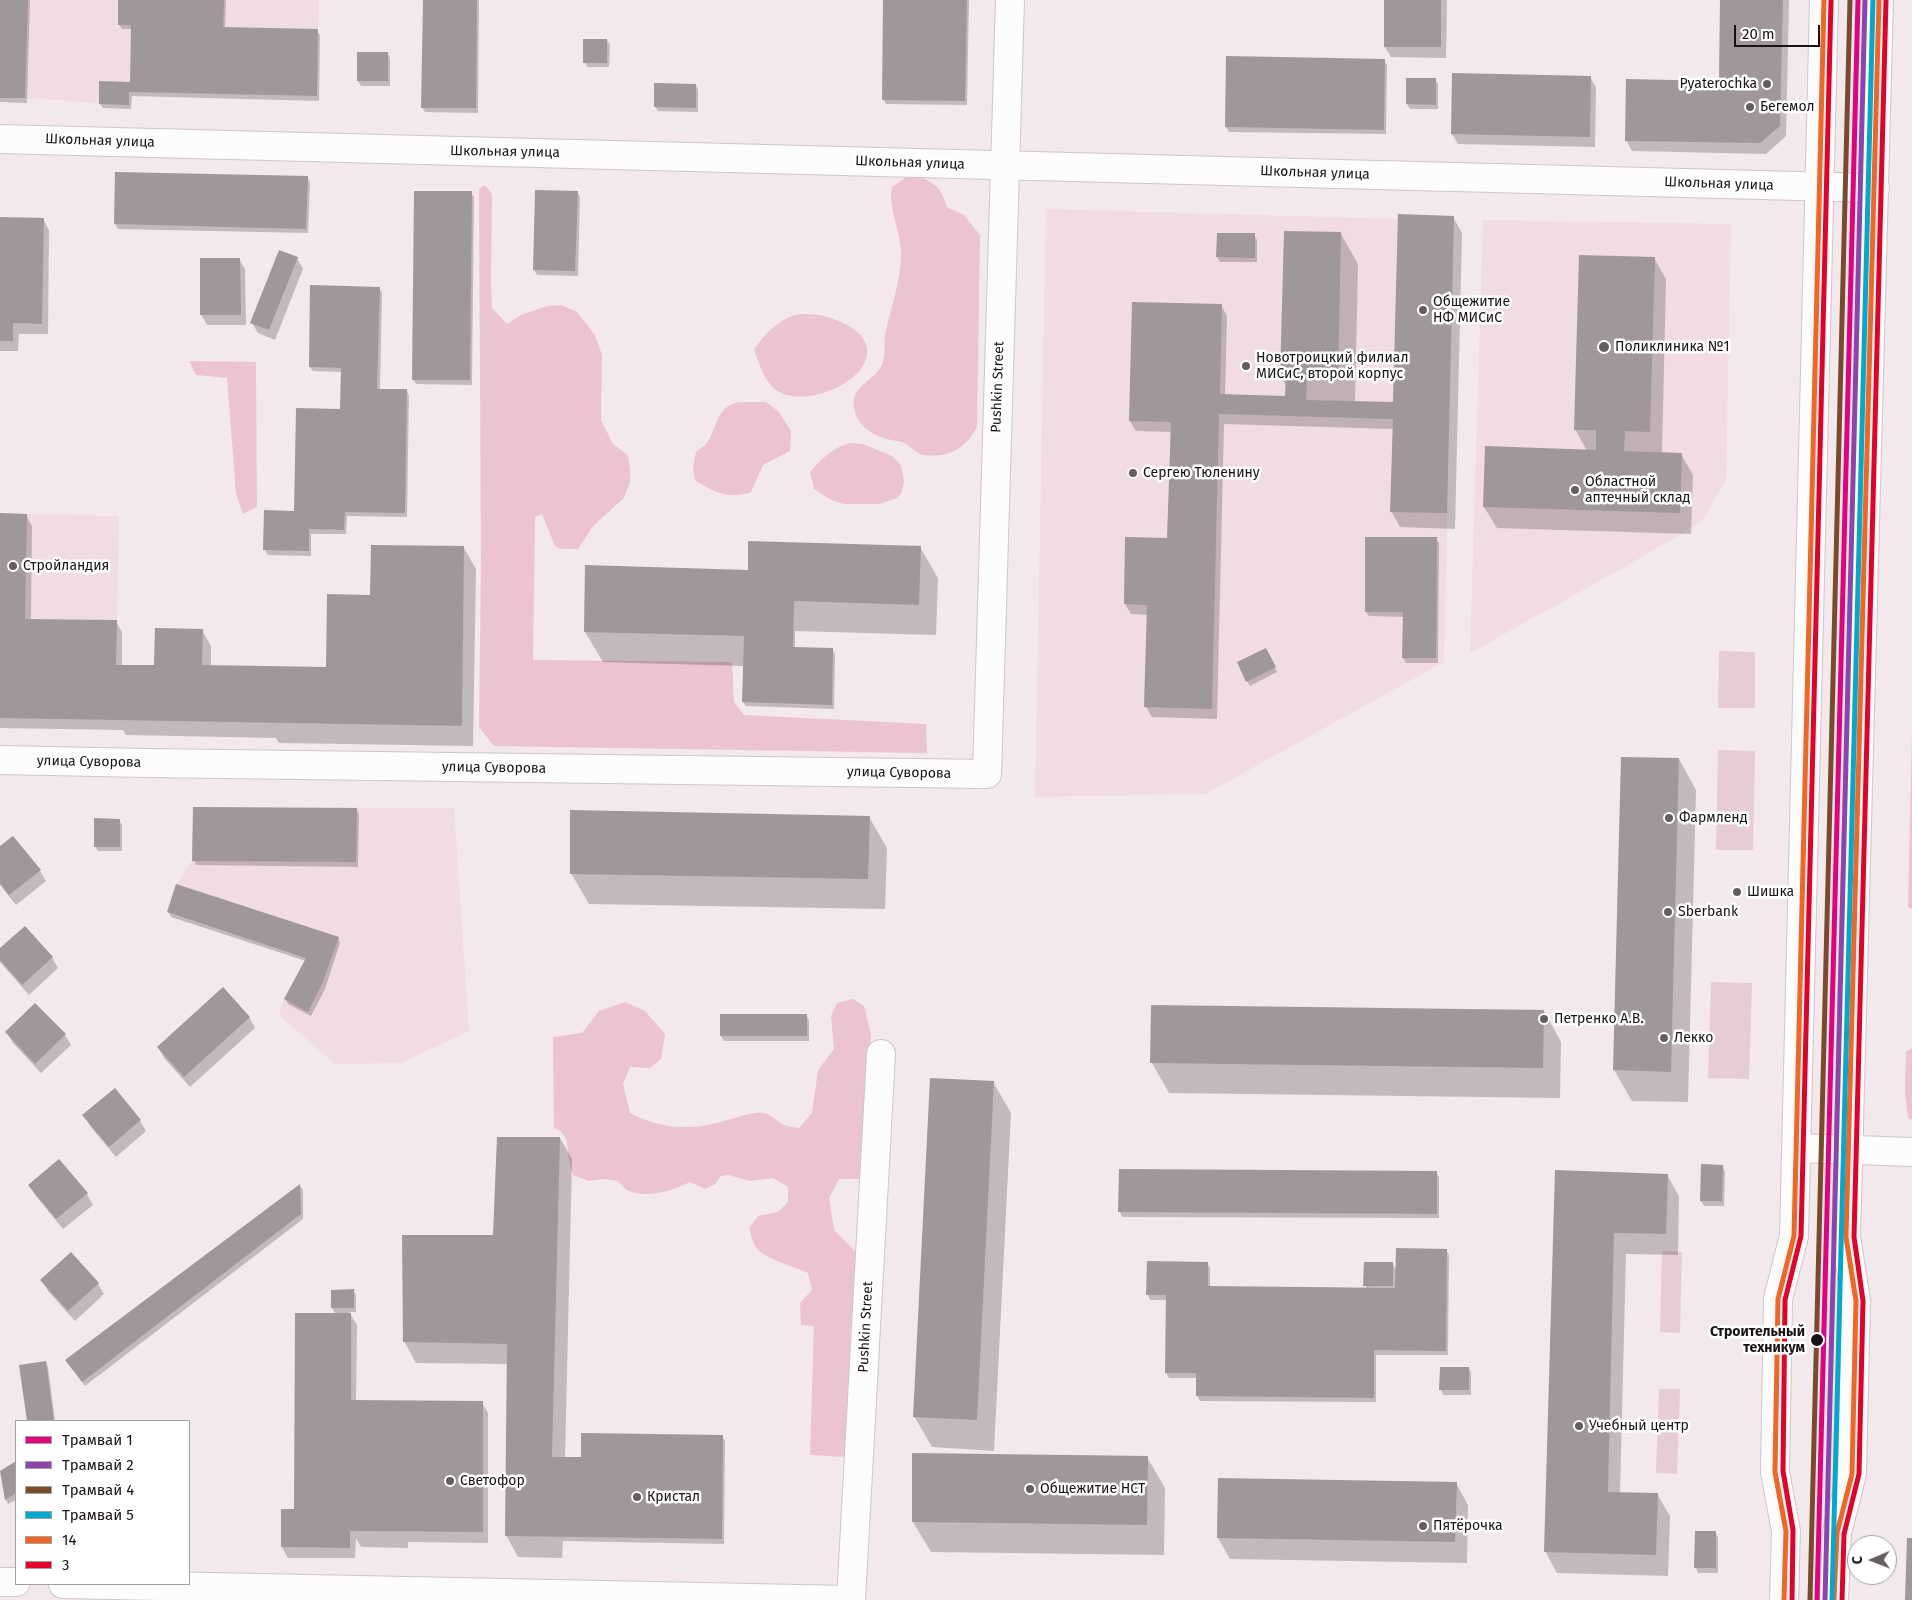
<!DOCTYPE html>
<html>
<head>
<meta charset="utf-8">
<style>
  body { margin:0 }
  #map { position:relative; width:1912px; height:1600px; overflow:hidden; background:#f3e8eb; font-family:"Fira Sans",sans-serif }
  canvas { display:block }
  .legend { position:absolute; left:15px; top:1420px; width:175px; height:165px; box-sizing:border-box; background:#fff; border:1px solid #a3a0a1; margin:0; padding:6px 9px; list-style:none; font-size:15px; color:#181214 }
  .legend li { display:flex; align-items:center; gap:10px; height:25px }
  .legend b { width:25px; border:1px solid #a3a0a1 }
  .north { position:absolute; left:1847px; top:1535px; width:50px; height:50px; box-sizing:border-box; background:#fff; border:1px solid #a3a0a1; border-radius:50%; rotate:269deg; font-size:14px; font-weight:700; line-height:20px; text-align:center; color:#181214 }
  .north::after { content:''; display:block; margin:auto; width:18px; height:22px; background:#655d5f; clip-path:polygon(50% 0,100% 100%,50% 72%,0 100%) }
  .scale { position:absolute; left:1734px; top:25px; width:86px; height:22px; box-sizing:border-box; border:2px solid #181214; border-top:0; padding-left:6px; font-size:15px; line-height:18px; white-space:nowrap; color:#181214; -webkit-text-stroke:4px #fff; paint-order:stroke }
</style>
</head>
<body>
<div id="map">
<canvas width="1912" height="1600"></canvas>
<ul class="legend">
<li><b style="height:6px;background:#e5007d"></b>Трамвай 1</li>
<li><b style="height:6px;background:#8e44ad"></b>Трамвай 2</li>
<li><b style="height:6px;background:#7a4b2a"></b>Трамвай 4</li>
<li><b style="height:6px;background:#00a9ce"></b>Трамвай 5</li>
<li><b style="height:6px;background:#f26522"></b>14</li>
<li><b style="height:6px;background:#e4002b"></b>3</li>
</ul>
<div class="north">С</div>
<div class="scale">20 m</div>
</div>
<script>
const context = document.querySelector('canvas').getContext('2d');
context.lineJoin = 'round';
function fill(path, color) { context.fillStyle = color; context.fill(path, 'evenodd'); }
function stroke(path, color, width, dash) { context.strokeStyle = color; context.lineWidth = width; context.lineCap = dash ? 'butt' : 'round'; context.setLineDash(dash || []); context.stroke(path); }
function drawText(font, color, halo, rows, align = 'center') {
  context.font = font + ' "Fira Sans",sans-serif'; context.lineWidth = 5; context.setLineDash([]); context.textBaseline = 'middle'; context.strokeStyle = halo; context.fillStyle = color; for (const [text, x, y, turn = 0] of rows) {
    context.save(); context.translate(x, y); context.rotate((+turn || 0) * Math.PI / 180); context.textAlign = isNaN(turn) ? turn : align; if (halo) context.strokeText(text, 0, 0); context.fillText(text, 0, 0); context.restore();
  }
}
const built = new Path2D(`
  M 28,0 L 319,0 L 318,29 L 131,25 L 129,105 L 25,98 Z
  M 1046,209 L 1397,219 L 1398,214 L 1454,216 L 1444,662 L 1205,794 L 1035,797 Z
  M 1483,220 L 1731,224 L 1726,481 L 1701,522 L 1623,568 L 1470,653 Z
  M 27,514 L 119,516 L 117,620 L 25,619 Z
  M 193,807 L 454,808 L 469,1031 L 401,1063 L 335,1064 L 279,1015 L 284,999 L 306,958 L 167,912 L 176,884 L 192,861 Z`);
const green = new Path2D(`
  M 1719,651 L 1755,652 L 1755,708 L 1718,708 Z
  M 1718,750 L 1755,751 L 1753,850 L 1716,850 Z
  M 1711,982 L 1752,983 L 1749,1079 L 1708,1078 Z
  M 1662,1251 L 1682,1252 L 1680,1333 L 1660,1332 Z
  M 1659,1389 L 1680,1389 L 1677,1474 L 1656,1473 Z`);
const forest = new Path2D(`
  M 916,174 C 937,186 939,184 947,207 L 964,215 L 980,235 L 977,427 C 966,448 948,459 924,455 C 916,454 910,445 902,442 C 897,440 892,441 887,439 C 871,435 856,424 854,407 C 850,383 880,381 884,358 C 885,351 884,343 885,336 C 890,308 901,283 901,254 C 901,230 888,211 892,187 L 905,178 Z
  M 485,185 L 492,194 L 491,283 L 492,308 L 507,324 L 521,315 L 547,306 L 561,305 L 577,312 L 595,335 L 602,355 L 601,420 L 613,444 L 628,455 L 630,469 L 630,482 L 624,498 L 593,526 L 578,549 L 561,549 L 555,546 L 542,514 L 535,517 L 533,660 L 732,662 L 734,702 L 744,715 L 926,724 L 927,753 L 494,746 L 479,727 L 481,560 L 479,189 Z
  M 800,314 C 809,314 818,314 827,317 C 848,323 877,338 864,364 C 851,389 799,407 776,390 C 763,380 760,364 754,350 C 764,334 781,317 800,314 Z
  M 189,361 L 256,362 L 257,507 L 243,514 L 236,493 L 227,378 L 196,375 Z
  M 739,402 L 766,402 L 779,412 L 791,431 L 790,451 L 763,465 L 751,492 C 729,500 713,492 695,480 L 693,468 L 696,452 C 700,449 706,445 708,441 C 719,424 716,407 739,402 Z
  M 849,443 L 863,444 L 892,456 L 901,465 L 904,482 L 902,492 L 897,498 L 879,504 L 844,504 L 831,500 L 814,489 L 810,472 C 822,458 832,449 849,443 Z
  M 1912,731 L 1912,909 L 1908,907 Z
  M 853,999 L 864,1006 L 871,1034 L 863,1179 L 839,1179 L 829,1198 L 834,1230 L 857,1253 L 849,1457 L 810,1455 L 814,1326 L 801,1325 L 800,1303 L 812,1290 L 808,1273 C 795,1267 762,1258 756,1247 C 752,1242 751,1234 749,1228 L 758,1216 L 778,1212 L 788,1202 L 788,1187 L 773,1178 L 750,1181 L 728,1175 L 721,1176 L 715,1184 L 705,1189 L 690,1182 C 673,1190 649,1199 629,1191 C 625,1190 621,1184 618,1181 L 603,1179 L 589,1181 L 573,1175 C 572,1170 569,1165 569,1159 C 567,1146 569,1133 554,1128 L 553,1037 L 582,1033 L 599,1011 L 625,1002 L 645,1011 L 665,1034 L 661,1059 L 650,1068 L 630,1067 L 623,1084 L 630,1113 C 655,1126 679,1130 708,1125 C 724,1122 740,1115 756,1113 C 773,1111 775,1123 787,1126 C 790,1127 795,1127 799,1128 L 812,1113 L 818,1070 L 834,1049 L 831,1016 L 837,1003 Z
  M 1912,1048 L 1912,1120 L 1908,1118 L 1905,1091 L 1906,1052 Z`);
const shadow = new Path2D(`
  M 0,0 L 30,0 L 27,103 L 0,102 Z
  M 119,0 L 226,0 L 225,28 L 317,31 L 320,35 L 319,101 L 132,96 L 131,109 L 103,108 L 100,104 L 131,83 L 132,29 L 122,29 L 119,24 Z
  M 424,0 L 479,0 L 478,113 L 425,112 L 422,107 Z
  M 885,0 L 969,0 L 967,105 L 886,104 L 883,99 Z
  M 1385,0 L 1447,0 L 1446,58 L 1391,57 L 1385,47 Z
  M 1722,0 L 1789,0 L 1786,136 L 1766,154 L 1632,151 L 1626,140 L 1720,82 Z
  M 607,40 L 610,45 L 609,67 L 587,67 L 585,62 Z
  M 388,54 L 390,58 L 390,86 L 361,86 L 358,81 Z
  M 1227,58 L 1384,60 L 1387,65 L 1386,134 L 1229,132 L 1226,127 Z
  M 1590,77 L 1596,87 L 1595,147 L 1458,144 L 1452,134 Z
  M 1435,80 L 1438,84 L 1438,109 L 1410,109 L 1407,104 Z
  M 696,85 L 698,90 L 698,112 L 658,111 L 655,106 Z
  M 116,173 L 307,177 L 310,182 L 308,233 L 118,229 L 115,224 Z
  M 577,192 L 580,197 L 578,276 L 537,275 L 534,270 Z
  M 471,193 L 474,197 L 472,385 L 416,384 L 413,379 Z
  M 1453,217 L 1462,233 L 1455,529 L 1400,527 L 1391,511 L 1393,429 L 1224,424 L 1217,719 L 1152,717 L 1146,707 L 1148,615 L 1131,614 L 1125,604 L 1168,539 L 1171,432 L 1136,431 L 1130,421 L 1221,305 L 1227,316 L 1225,396 L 1287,397 L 1287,387 L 1281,377 L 1341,234 L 1358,264 L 1355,402 L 1394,403 Z
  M 0,219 L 43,219 L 49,230 L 48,334 L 19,334 L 18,351 L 0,351 Z
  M 1218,234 L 1254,235 L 1257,240 L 1257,262 L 1220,262 L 1217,257 Z
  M 297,258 L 303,269 L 275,340 L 258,333 L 252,323 Z
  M 1654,258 L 1666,279 L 1662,453 L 1681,454 L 1693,475 L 1691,534 L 1497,528 L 1484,507 L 1587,451 L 1575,429 Z
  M 239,259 L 245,269 L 246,325 L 207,325 L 201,314 Z
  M 379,288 L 382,293 L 380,390 L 406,390 L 409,395 L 407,517 L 347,516 L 346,534 L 311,534 L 311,556 L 268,555 L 265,550 L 265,511 L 295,512 L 342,410 L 342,372 L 313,371 L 310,367 Z
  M 0,515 L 26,515 L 32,526 L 31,620 L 116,622 L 122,632 L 122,666 L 156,667 L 202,630 L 211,646 L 211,667 L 327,668 L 371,596 L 464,548 L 476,569 L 473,746 L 279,743 L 276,738 L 126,735 L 123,730 L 0,728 Z
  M 1436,538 L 1439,543 L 1438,663 L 1406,663 L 1403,658 L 1404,617 L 1369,616 L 1366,612 Z
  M 920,547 L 938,578 L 936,635 L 795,631 L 795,648 L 832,649 L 835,654 L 834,709 L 746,706 L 743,702 L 744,666 L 603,662 L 585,632 L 749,571 Z
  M 1268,654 L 1277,672 L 1250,686 L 1247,681 Z
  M 1679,759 L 1696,790 L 1688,1102 L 1632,1101 L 1614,1070 Z
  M 356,809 L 359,814 L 358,867 L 196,865 L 194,860 Z
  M 869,817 L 887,848 L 885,909 L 589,904 L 571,873 Z
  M 119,820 L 122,825 L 122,851 L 98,851 L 95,846 Z
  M 13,837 L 40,871 L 46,881 L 16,905 L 0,885 L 0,848 Z
  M 168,912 L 338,938 L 340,943 L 325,989 L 311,1016 L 288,1004 L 286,999 L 306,961 L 171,917 Z
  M 25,927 L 52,958 L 58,968 L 29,995 L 0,962 L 0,950 Z
  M 1544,1011 L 1561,1042 L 1560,1098 L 1169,1093 L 1152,1063 Z
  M 721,1015 L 806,1015 L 809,1020 L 809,1041 L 724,1041 L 721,1036 Z
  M 249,1017 L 255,1028 L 190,1087 L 164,1058 L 158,1047 Z
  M 7,1032 L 65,1035 L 71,1045 L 41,1073 L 13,1043 Z
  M 993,1082 L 1011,1113 L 994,1451 L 932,1447 L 914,1416 Z
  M 114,1090 L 140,1121 L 146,1131 L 116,1157 L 90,1126 L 84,1115 Z
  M 560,1138 L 572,1159 L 565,1458 L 583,1458 L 722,1436 L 725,1441 L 724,1544 L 563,1541 L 562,1558 L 518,1557 L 506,1535 L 508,1364 L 416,1363 L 404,1341 L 494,1236 Z
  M 59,1161 L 87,1194 L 93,1205 L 63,1229 L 35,1195 L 29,1185 Z
  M 1722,1166 L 1725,1171 L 1724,1206 L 1704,1206 L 1701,1201 Z
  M 1436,1172 L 1439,1177 L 1439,1218 L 1122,1217 L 1120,1212 Z
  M 1556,1172 L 1667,1175 L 1679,1196 L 1678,1255 L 1626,1254 L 1620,1493 L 1657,1494 L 1670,1516 L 1668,1576 L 1557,1573 L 1545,1551 Z
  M 300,1186 L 303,1190 L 303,1219 L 85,1386 L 67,1360 Z
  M 1446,1250 L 1449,1255 L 1448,1355 L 1376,1355 L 1376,1402 L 1200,1401 L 1197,1396 L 1197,1378 L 1169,1378 L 1166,1373 L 1167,1300 L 1150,1300 L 1148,1295 L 1207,1263 L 1210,1268 L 1210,1287 L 1367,1288 L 1365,1285 L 1392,1263 L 1397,1271 Z
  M 42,1281 L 98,1284 L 104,1294 L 75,1321 L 48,1291 Z
  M 354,1291 L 356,1295 L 356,1312 L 349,1312 L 357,1325 L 356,1401 L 482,1403 L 488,1413 L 488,1543 L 408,1542 L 408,1548 L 361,1547 L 356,1538 L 355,1558 L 288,1558 L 282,1547 L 282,1510 L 295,1510 L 336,1314 L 332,1308 Z
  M 46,1362 L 48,1367 L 55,1421 L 28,1421 L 21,1366 Z
  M 1469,1368 L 1471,1373 L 1471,1395 L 1443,1395 L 1441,1390 Z
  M 1147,1457 L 1165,1488 L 1164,1555 L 931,1552 L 913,1522 Z
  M 16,1462 L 16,1500 L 8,1504 L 6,1500 L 1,1472 Z
  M 1219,1480 L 1456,1483 L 1468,1505 L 1467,1563 L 1230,1559 L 1218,1538 Z
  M 1716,1533 L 1718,1538 L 1718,1573 L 1698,1573 L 1696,1568 Z`);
const building = new Path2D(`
  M 0,0 L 28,0 L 25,98 L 0,98 Z
  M 118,0 L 224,0 L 223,27 L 318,29 L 317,96 L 129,92 L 129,105 L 99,104 L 99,81 L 130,82 L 131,25 L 118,25 Z
  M 423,0 L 477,0 L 476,108 L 421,108 Z
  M 883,0 L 967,0 L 965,101 L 882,100 Z
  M 1384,0 L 1441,0 L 1441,47 L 1384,47 Z
  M 1720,0 L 1783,0 L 1780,126 L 1760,143 L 1625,141 L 1626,79 L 1719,81 Z
  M 583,39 L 607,39 L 607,63 L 583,63 Z
  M 357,52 L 388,52 L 388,81 L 357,81 Z
  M 1226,56 L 1385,59 L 1384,130 L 1225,127 Z
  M 1452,73 L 1591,76 L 1590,137 L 1451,134 Z
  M 1406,78 L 1436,78 L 1436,105 L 1406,104 Z
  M 654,83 L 696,84 L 696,108 L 654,107 Z
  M 115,172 L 308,176 L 306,229 L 114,224 Z
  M 535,190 L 578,191 L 575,271 L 533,270 Z
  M 414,191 L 472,191 L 470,380 L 412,380 Z
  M 1398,214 L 1454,216 L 1447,513 L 1390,512 L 1393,419 L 1219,414 L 1212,709 L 1144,707 L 1147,605 L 1124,604 L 1125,537 L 1167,538 L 1171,422 L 1129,421 L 1132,302 L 1222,304 L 1220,394 L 1285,396 L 1286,378 L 1280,378 L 1284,231 L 1341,232 L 1338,379 L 1307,379 L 1306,400 L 1393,402 Z
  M 0,217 L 44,218 L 42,324 L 13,323 L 13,341 L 0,341 Z
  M 1217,233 L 1255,233 L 1255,258 L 1216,257 Z
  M 279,250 L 298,257 L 269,330 L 250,323 Z
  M 1579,255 L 1655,257 L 1650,432 L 1625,431 L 1624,451 L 1682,453 L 1680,513 L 1483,507 L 1485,446 L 1596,450 L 1596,430 L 1574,430 Z
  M 200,258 L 240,258 L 241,315 L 200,315 Z
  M 310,285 L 380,287 L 377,389 L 407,389 L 405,513 L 345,512 L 344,530 L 309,529 L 309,551 L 263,550 L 264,510 L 294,511 L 296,408 L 340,409 L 341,368 L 309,367 Z
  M 0,513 L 27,514 L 25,619 L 117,620 L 116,665 L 154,665 L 155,628 L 203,629 L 202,665 L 326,667 L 327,594 L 370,595 L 371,545 L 464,546 L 462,726 L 0,718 Z
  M 1365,537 L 1437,537 L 1436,658 L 1402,658 L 1403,612 L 1365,612 Z
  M 748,541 L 921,546 L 919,605 L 794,601 L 793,647 L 833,648 L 832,705 L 742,702 L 744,636 L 584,632 L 585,565 L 748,570 Z
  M 1266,648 L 1276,667 L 1246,682 L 1237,662 Z
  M 1621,757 L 1679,758 L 1671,1072 L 1613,1070 Z
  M 193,807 L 357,808 L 356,862 L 192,861 Z
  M 570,810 L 870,816 L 868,879 L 570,874 Z
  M 94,818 L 120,819 L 120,847 L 94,847 Z
  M 13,836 L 41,870 L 9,895 L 0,883 L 0,846 Z
  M 176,884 L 339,937 L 322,984 L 308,1012 L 284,999 L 306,958 L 167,912 Z
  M 25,926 L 53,957 L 22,985 L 0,960 L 0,948 Z
  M 223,987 L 250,1017 L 184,1077 L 157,1047 Z
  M 35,1003 L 66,1034 L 35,1064 L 5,1032 Z
  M 1151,1005 L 1544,1010 L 1543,1068 L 1150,1063 Z
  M 720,1014 L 807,1014 L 807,1036 L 720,1036 Z
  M 930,1078 L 994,1081 L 977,1420 L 913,1417 Z
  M 115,1088 L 141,1120 L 109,1147 L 82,1115 Z
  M 497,1137 L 560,1137 L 552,1457 L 581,1457 L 581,1433 L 723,1435 L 722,1539 L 505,1536 L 507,1344 L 403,1342 L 402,1235 L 493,1235 Z
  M 59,1159 L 88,1193 L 56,1219 L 28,1185 Z
  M 1701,1164 L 1723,1165 L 1722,1201 L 1700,1201 Z
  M 1119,1169 L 1437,1171 L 1437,1214 L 1118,1212 Z
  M 1555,1170 L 1668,1174 L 1666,1234 L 1614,1233 L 1608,1492 L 1658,1493 L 1656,1555 L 1544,1552 Z
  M 300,1184 L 301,1214 L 82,1382 L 65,1360 Z
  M 1396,1248 L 1447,1249 L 1446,1351 L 1374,1350 L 1374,1398 L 1196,1396 L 1196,1373 L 1165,1373 L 1166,1295 L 1146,1295 L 1147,1261 L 1208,1262 L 1208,1286 L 1395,1288 Z
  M 71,1252 L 99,1283 L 68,1311 L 40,1280 Z
  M 1364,1262 L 1393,1262 L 1393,1286 L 1363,1286 Z
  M 354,1289 L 354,1308 L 331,1308 L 331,1290 Z
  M 295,1313 L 351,1313 L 351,1400 L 483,1401 L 483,1532 L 350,1531 L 350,1548 L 281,1547 L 281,1509 L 294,1509 Z
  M 46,1361 L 54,1421 L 27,1421 L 19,1365 Z
  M 1440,1367 L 1469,1367 L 1469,1390 L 1439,1390 Z
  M 912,1453 L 1148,1456 L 1147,1525 L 912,1522 Z
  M 16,1461 L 16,1493 L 5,1500 L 0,1471 Z
  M 1218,1478 L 1457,1482 L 1455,1542 L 1217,1538 Z
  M 1695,1531 L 1716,1531 L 1716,1568 L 1694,1568 Z
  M 1907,1538 L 1912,1538 L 1912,1600 L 1905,1600 Z`);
const minor = new Path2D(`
  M 0,139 L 1875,188
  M 0,760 L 147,763 L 987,774 L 1010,0
  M 1797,1148 L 1912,1152
  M 0,1582 L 16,1582
  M 63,1584 L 848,1600
  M 851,1600 L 881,1054`);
const major = new Path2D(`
  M 1784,1600 L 1786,1531 L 1775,1472 L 1778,1299 L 1794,1236 L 1824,0
  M 1834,1600 L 1837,1533 L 1852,1474 L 1856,1301 L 1846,1237 L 1879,0`);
const bus1 = new Path2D(`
  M 1784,1600 L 1786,1531 L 1775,1472 L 1778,1299 L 1794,1236 L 1824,0
  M 1834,1600 L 1837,1533 L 1852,1474 L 1856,1301 L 1846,1237 L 1879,0`);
const bus2 = new Path2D(`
  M 1792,1600 L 1793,1530 L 1783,1471 L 1785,1300 L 1801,1236 L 1831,0
  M 1842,1600 L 1844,1534 L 1859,1474 L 1863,1301 L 1854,1237 L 1886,0`);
const tram1 = new Path2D(`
  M 1817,1600 L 1858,0`);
const tram2 = new Path2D(`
  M 1825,1600 L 1865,0`);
const tram3 = new Path2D(`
  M 1810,1600 L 1850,0`);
const tram4 = new Path2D(`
  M 1832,1600 L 1873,0`);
const markers = [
  [1767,84,5,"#655d5f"],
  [1750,107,5,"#655d5f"],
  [1423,310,5,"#655d5f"],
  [1604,347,6,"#655d5f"],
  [1246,366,5,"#655d5f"],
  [1133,473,5,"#655d5f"],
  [1575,490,5,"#655d5f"],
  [13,566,5,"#655d5f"],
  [1669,818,5,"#655d5f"],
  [1737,892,5,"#655d5f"],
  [1668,912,5,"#655d5f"],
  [1544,1019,5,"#655d5f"],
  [1664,1038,5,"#655d5f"],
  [1817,1340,7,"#181214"],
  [1579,1426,5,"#655d5f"],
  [450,1481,5,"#655d5f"],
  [1030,1489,5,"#655d5f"],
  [637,1497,5,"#655d5f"],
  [1423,1526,5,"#655d5f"]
];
const poiNames = [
  ["Pyaterochka",1757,84,"right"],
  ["Бегемол",1760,107],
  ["Общежитие",1433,302],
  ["НФ МИСиС",1433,318],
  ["Поликлиника №1",1615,347],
  ["Новотроицкий филиал",1256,358],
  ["МИСиС, второй корпус",1256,374],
  ["Сергею Тюленину",1143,473],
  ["Областной",1585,482],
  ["аптечный склад",1585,498],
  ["Стройландия",23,566],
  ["Фармленд",1679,818],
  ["Шишка",1747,892],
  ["Sberbank",1678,912],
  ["Петренко А.В.",1554,1019],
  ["Лекко",1674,1038],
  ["Учебный центр",1589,1426],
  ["Светофор",460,1481],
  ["Общежитие НСТ",1040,1489],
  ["Кристал",647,1497],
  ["Пятёрочка",1433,1526]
];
const streetNames = [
  ["Школьная улица",100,141,2],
  ["Школьная улица",505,152,1],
  ["Школьная улица",910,163,2],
  ["Школьная улица",1315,173,2],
  ["Школьная улица",1719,184,2],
  ["Pushkin Street",998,387,-88],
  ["улица Суворова",89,762,1],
  ["улица Суворова",494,768,1],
  ["улица Суворова",899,773,1],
  ["Pushkin Street",866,1327,-87]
];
const stopNames = [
  ["Строительный",1805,1332],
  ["техникум",1805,1348]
];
fill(built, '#f0dce2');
fill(green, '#e6ccd4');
fill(forest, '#ebc4d0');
fill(shadow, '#0003');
fill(building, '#9f9799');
stroke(minor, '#cec6c8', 30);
stroke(major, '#cec6c8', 30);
stroke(minor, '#fdfcfc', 28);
stroke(major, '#fdfcfc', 28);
stroke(bus1, '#f26522', 5);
stroke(bus2, '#e4002b', 5);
stroke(tram1, '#e5007d', 5);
stroke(tram2, '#8e44ad', 5);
stroke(tram3, '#7a4b2a', 5);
stroke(tram4, '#00a9ce', 5);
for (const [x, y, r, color] of markers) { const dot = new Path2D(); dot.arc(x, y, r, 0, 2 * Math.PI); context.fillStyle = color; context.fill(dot); stroke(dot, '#fff', 2); }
drawText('14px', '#181214', '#fff', poiNames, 'left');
drawText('14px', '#181214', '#fff', streetNames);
drawText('bold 14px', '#181214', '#fff', stopNames, 'right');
</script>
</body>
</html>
